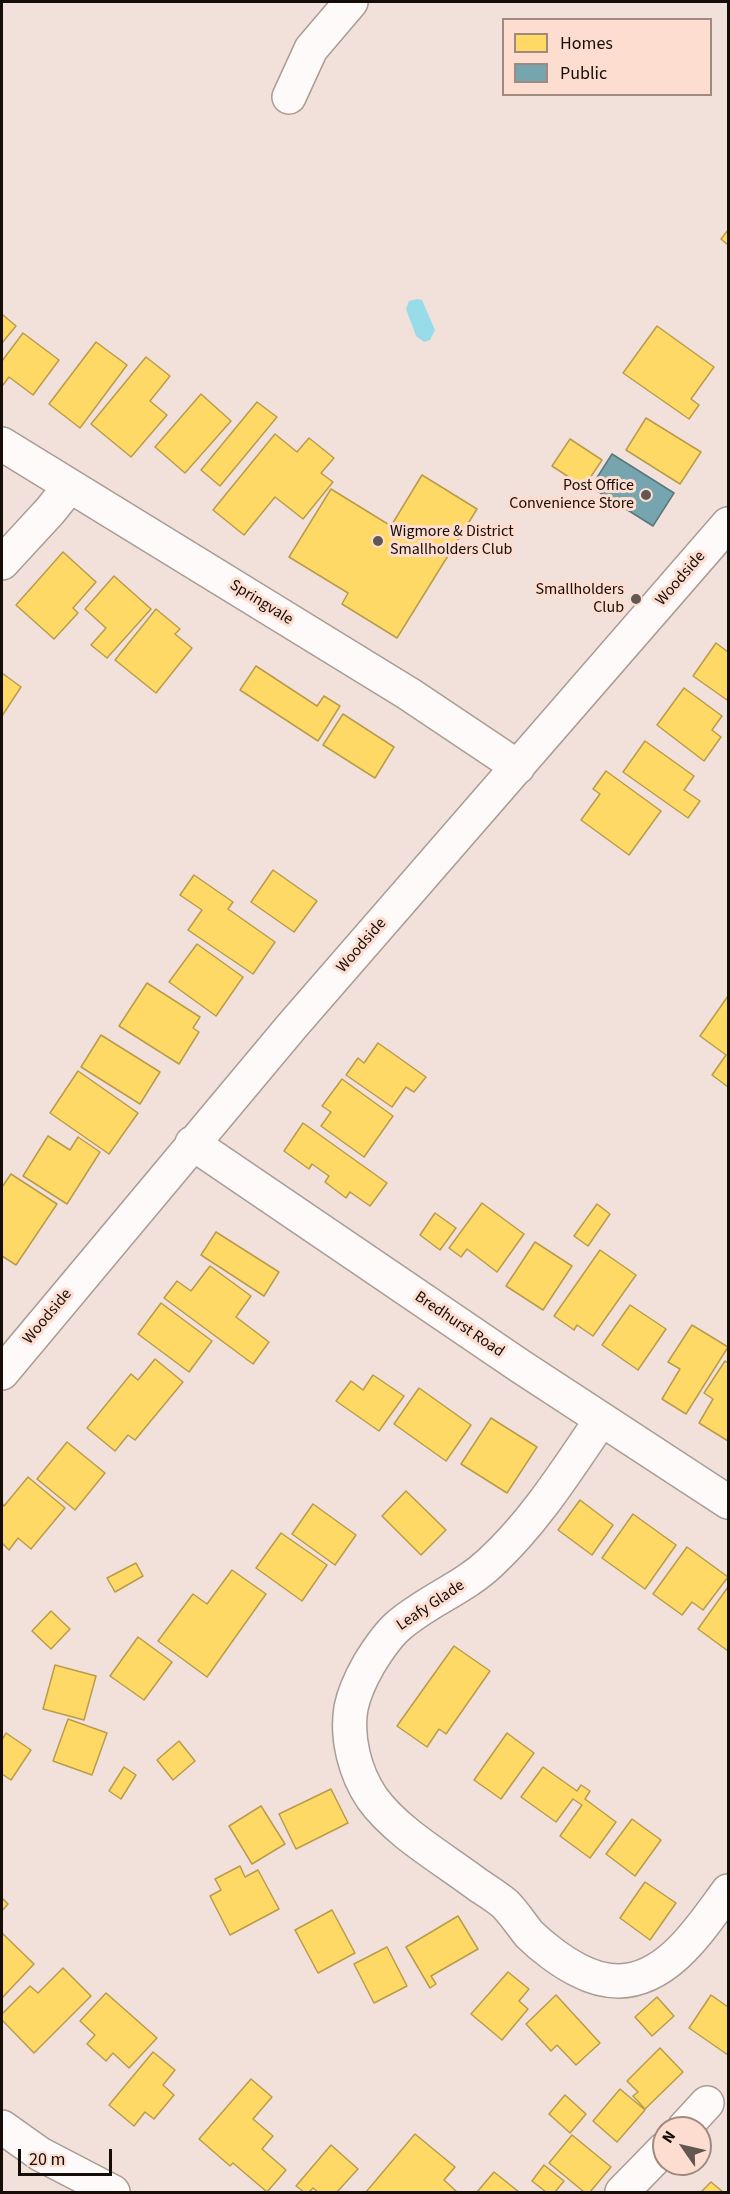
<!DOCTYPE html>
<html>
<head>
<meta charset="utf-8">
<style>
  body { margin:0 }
  #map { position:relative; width:730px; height:2194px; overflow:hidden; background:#f2e1da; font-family:"Source Sans 3",sans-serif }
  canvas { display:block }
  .frame { position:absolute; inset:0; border:3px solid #160d08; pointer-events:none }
  .legend { position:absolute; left:502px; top:18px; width:210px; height:78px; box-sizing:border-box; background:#fcddcf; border:2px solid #a08a7f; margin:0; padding:8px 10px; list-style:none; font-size:18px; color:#160d08 }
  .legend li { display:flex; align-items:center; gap:12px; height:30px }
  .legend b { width:30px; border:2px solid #a08a7f }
  .north { position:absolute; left:652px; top:2116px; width:60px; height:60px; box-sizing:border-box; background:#fcddcf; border:2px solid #a08a7f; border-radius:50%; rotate:304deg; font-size:16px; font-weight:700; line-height:24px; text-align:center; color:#160d08 }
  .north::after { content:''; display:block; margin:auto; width:21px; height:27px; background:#635752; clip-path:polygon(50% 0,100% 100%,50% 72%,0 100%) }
  .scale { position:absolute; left:18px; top:2149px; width:94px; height:27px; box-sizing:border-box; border:3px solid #160d08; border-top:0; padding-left:8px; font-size:18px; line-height:21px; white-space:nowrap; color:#160d08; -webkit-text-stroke:4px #fcddcf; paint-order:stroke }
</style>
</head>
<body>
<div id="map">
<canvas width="730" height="2194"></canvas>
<div class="frame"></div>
<ul class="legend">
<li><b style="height:16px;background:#ffd966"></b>Homes</li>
<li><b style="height:16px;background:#76a5af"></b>Public</li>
</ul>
<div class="north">N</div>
<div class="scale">20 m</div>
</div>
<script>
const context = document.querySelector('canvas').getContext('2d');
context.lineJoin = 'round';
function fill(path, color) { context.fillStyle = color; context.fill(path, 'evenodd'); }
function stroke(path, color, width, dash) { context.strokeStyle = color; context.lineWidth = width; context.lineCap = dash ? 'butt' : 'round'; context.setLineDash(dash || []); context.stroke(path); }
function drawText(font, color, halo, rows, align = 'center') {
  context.font = font + ' "Source Sans 3",sans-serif'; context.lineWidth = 6; context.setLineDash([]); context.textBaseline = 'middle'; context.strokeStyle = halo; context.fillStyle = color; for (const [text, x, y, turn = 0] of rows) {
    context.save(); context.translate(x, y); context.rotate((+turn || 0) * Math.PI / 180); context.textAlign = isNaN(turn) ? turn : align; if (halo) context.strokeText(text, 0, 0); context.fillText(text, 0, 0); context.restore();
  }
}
const water = new Path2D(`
  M 417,299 L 422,300 L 435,330 L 430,340 L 424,342 L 416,336 L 406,309 L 409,301 Z`);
const homes = new Path2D(`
  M 728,230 L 728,245 L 721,239 Z
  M 3,315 L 16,326 L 2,343 L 2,317 Z
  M 657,326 L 714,367 L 691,399 L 699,405 L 689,419 L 623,373 Z
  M 23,333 L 59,360 L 33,395 L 9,377 L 3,385 L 2,384 L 2,361 Z
  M 96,342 L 127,365 L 80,428 L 49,404 Z
  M 146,357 L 170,376 L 150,401 L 167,415 L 131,457 L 91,424 Z
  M 201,394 L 231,421 L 185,473 L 155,447 Z
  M 257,402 L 277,417 L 220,486 L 201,470 Z
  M 646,418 L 701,452 L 680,484 L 626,450 Z
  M 275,434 L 297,452 L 309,438 L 334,458 L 321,473 L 333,482 L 303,519 L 275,497 L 244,535 L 213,510 Z
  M 570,439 L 602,460 L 584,487 L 552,466 Z
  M 422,475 L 477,509 L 397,638 L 342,604 L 348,593 L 289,557 L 331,489 L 391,526 Z
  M 63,552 L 96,582 L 73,608 L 78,613 L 54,639 L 16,605 Z
  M 114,576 L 151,609 L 107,658 L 91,645 L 106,628 L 85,609 Z
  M 156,609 L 180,629 L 175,634 L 192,648 L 156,693 L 115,660 Z
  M 716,643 L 728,652 L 728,697 L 727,700 L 693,676 Z
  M 256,666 L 317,706 L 324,696 L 340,706 L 318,741 L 240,690 Z
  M 2,673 L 21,687 L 2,716 Z
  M 684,688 L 722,716 L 712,730 L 721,737 L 704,761 L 657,725 Z
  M 343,714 L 394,747 L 375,778 L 323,745 Z
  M 645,741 L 694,776 L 684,790 L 700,801 L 688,818 L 623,772 Z
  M 606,771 L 661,811 L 629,855 L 581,820 L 600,794 L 593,789 Z
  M 273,870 L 317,901 L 294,932 L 251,902 Z
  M 194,875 L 233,902 L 228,909 L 275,942 L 253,974 L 188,930 L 202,910 L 180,895 Z
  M 197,944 L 243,977 L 216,1016 L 169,982 Z
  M 147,983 L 200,1017 L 193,1028 L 199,1032 L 179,1064 L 119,1026 Z
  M 728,996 L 728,1087 L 712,1075 L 726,1055 L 700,1036 Z
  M 101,1035 L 160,1072 L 140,1104 L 81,1067 Z
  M 378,1043 L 426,1077 L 414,1092 L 406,1087 L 392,1107 L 346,1075 L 358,1058 L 364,1063 Z
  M 78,1071 L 138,1113 L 109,1154 L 50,1113 Z
  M 342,1079 L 393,1116 L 364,1157 L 321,1126 L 331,1112 L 322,1106 Z
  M 303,1123 L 387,1183 L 370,1206 L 350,1192 L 346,1198 L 325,1182 L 329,1176 L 312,1164 L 309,1169 L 284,1151 Z
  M 48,1136 L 70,1150 L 78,1137 L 100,1152 L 67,1204 L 23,1176 Z
  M 11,1174 L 57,1204 L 16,1265 L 2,1256 L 2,1187 Z
  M 482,1203 L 524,1234 L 497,1272 L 467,1249 L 461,1257 L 449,1248 Z
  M 597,1204 L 610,1214 L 588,1246 L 574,1236 Z
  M 435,1213 L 456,1228 L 440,1250 L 420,1235 Z
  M 216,1232 L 279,1272 L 264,1296 L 201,1255 Z
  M 535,1242 L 572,1266 L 543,1310 L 506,1286 Z
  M 600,1250 L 636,1275 L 593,1336 L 577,1325 L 574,1330 L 554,1316 Z
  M 210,1266 L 251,1296 L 236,1317 L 269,1342 L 253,1364 L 164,1298 L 177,1281 L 191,1291 Z
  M 161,1303 L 212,1341 L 189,1372 L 138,1334 Z
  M 630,1305 L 666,1329 L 638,1370 L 602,1345 Z
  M 692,1325 L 728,1347 L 686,1414 L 662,1399 L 680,1369 L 668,1362 Z
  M 155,1359 L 183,1382 L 135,1440 L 128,1435 L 115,1451 L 87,1428 L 131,1374 L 138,1380 Z
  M 725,1361 L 728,1363 L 728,1441 L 699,1423 L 713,1399 L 704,1393 Z
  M 373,1375 L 404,1396 L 379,1431 L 336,1401 L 351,1381 L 363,1390 Z
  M 419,1388 L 471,1425 L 446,1461 L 394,1424 Z
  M 491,1418 L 537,1447 L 507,1493 L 461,1464 Z
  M 67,1442 L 105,1473 L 75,1510 L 37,1479 Z
  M 28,1477 L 65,1508 L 31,1549 L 18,1538 L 9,1550 L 2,1543 L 2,1503 L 4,1506 Z
  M 406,1491 L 446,1530 L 421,1555 L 382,1516 Z
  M 580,1500 L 613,1525 L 592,1555 L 558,1530 Z
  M 313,1504 L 356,1535 L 335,1565 L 292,1534 Z
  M 633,1514 L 676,1545 L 645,1589 L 602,1558 Z
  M 281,1533 L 327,1565 L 302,1601 L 256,1568 Z
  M 687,1547 L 728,1577 L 703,1610 L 692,1602 L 682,1615 L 653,1594 Z
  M 136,1563 L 143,1576 L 115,1592 L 107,1578 Z
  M 232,1570 L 266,1594 L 207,1677 L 158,1641 L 193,1594 L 207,1604 Z
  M 728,1587 L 728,1651 L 698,1629 Z
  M 51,1611 L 70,1629 L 51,1649 L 32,1631 Z
  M 138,1637 L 172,1662 L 144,1700 L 110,1676 Z
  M 454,1646 L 490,1671 L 446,1734 L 439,1729 L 427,1747 L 397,1726 Z
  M 55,1665 L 96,1676 L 84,1720 L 43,1709 Z
  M 68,1719 L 107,1733 L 92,1775 L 53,1761 Z
  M 6,1733 L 31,1750 L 11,1780 L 2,1774 L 2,1740 Z
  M 507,1733 L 534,1753 L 501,1799 L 474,1780 Z
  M 179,1741 L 195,1761 L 173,1780 L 157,1760 Z
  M 124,1767 L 136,1775 L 121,1799 L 109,1791 Z
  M 543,1767 L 577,1791 L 581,1785 L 590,1791 L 585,1799 L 616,1822 L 590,1858 L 560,1836 L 582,1805 L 573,1799 L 556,1822 L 521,1797 Z
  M 331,1789 L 348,1823 L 296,1849 L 279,1814 Z
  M 261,1806 L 285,1844 L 252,1864 L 229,1826 Z
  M 632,1819 L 661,1840 L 635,1876 L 606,1854 Z
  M 240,1866 L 245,1877 L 258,1870 L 279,1909 L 230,1935 L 210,1896 L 221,1890 L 215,1879 Z
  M 645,1882 L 676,1903 L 650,1940 L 620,1918 Z
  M 2,1898 L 8,1904 L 2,1911 Z
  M 332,1910 L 355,1953 L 318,1973 L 295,1930 Z
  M 458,1916 L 478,1949 L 431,1976 L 436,1984 L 430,1988 L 406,1947 Z
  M 2,1933 L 34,1964 L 2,1998 Z
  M 387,1947 L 407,1986 L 374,2003 L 354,1964 Z
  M 63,1968 L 91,1996 L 34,2053 L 2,2020 L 2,2014 L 30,1986 L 38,1993 Z
  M 508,1972 L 529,1989 L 519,2001 L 528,2009 L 502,2040 L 471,2014 Z
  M 106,1993 L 157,2038 L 129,2068 L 113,2053 L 106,2061 L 87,2044 L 95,2035 L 80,2021 Z
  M 556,1995 L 600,2043 L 576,2065 L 557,2045 L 551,2051 L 526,2024 Z
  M 711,1995 L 728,2007 L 728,2055 L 689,2028 Z
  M 657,1997 L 674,2016 L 652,2036 L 635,2017 Z
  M 660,2048 L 683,2072 L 645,2109 L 633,2096 L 638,2092 L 627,2081 Z
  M 153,2052 L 175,2070 L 163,2085 L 174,2095 L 154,2119 L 145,2112 L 134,2126 L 109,2105 Z
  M 251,2079 L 272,2097 L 253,2119 L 273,2136 L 262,2149 L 286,2170 L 267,2192 L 233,2163 L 230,2166 L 199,2139 Z
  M 620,2089 L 645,2110 L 617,2142 L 593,2121 Z
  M 565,2095 L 586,2114 L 570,2133 L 549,2114 Z
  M 415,2134 L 455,2167 L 444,2180 L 456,2191 L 454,2192 L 366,2192 Z
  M 572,2135 L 611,2167 L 590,2192 L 584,2192 L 549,2163 Z
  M 331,2145 L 358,2169 L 337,2192 L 318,2192 L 313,2188 L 309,2192 L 304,2192 L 296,2186 Z
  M 544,2165 L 564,2181 L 555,2192 L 546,2192 L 532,2181 Z
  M 494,2172 L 519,2192 L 477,2192 Z
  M 711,2182 L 723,2192 L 701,2192 Z`);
const public = new Path2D(`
  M 612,454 L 674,493 L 653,526 L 591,487 Z`);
const minor = new Path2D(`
  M 289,97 L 311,49 L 351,2
  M 2,444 L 409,694 L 518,767
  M 2,563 L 50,511 L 70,486
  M 192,1143 L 520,1366 L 728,1502
  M 2,1373 L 292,1026 L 728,524
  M 601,1420 C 567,1470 535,1521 491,1562 C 463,1589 426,1601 397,1627 C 386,1637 377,1651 369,1664 C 361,1678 354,1693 351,1708 C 346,1738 355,1773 372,1798 C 397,1833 444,1859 478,1885 C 487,1891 497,1897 505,1904 C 514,1913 521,1924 529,1934 C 542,1947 562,1962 578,1970 C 591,1977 605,1981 619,1981 C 669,1980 702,1926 728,1891
  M 2,2127 L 40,2154 L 113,2192
  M 684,2128 L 707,2103
  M 622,2192 L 664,2149`);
const markers = [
  [646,495,6,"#635752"],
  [378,541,6,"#635752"],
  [636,599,6,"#635752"]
];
const poiNames = [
  ["Post Office",634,486],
  ["Convenience Store",634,504],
  ["Wigmore & District",390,532,"left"],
  ["Smallholders Club",390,550,"left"],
  ["Smallholders",624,590],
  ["Club",624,608]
];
const streetNames = [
  ["Woodside",681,579,-49],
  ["Springvale",261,603,32],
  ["Woodside",362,946,-49],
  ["Woodside",48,1317,-50],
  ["Bredhurst Road",459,1325,34],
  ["Leafy Glade",431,1606,-34]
];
fill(water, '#98dce9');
fill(homes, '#ffd966');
stroke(homes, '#b99c4a', 1.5);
fill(public, '#76a5af');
stroke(public, '#59777d', 1.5);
stroke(minor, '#a99c96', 36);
stroke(minor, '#fdfaf9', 33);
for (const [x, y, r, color] of markers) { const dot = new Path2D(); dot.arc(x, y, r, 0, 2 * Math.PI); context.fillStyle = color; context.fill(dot); stroke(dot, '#fcddcf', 2); }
drawText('16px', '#160d08', '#fcddcf', poiNames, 'right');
drawText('16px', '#160d08', '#fcddcf', streetNames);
</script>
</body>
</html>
